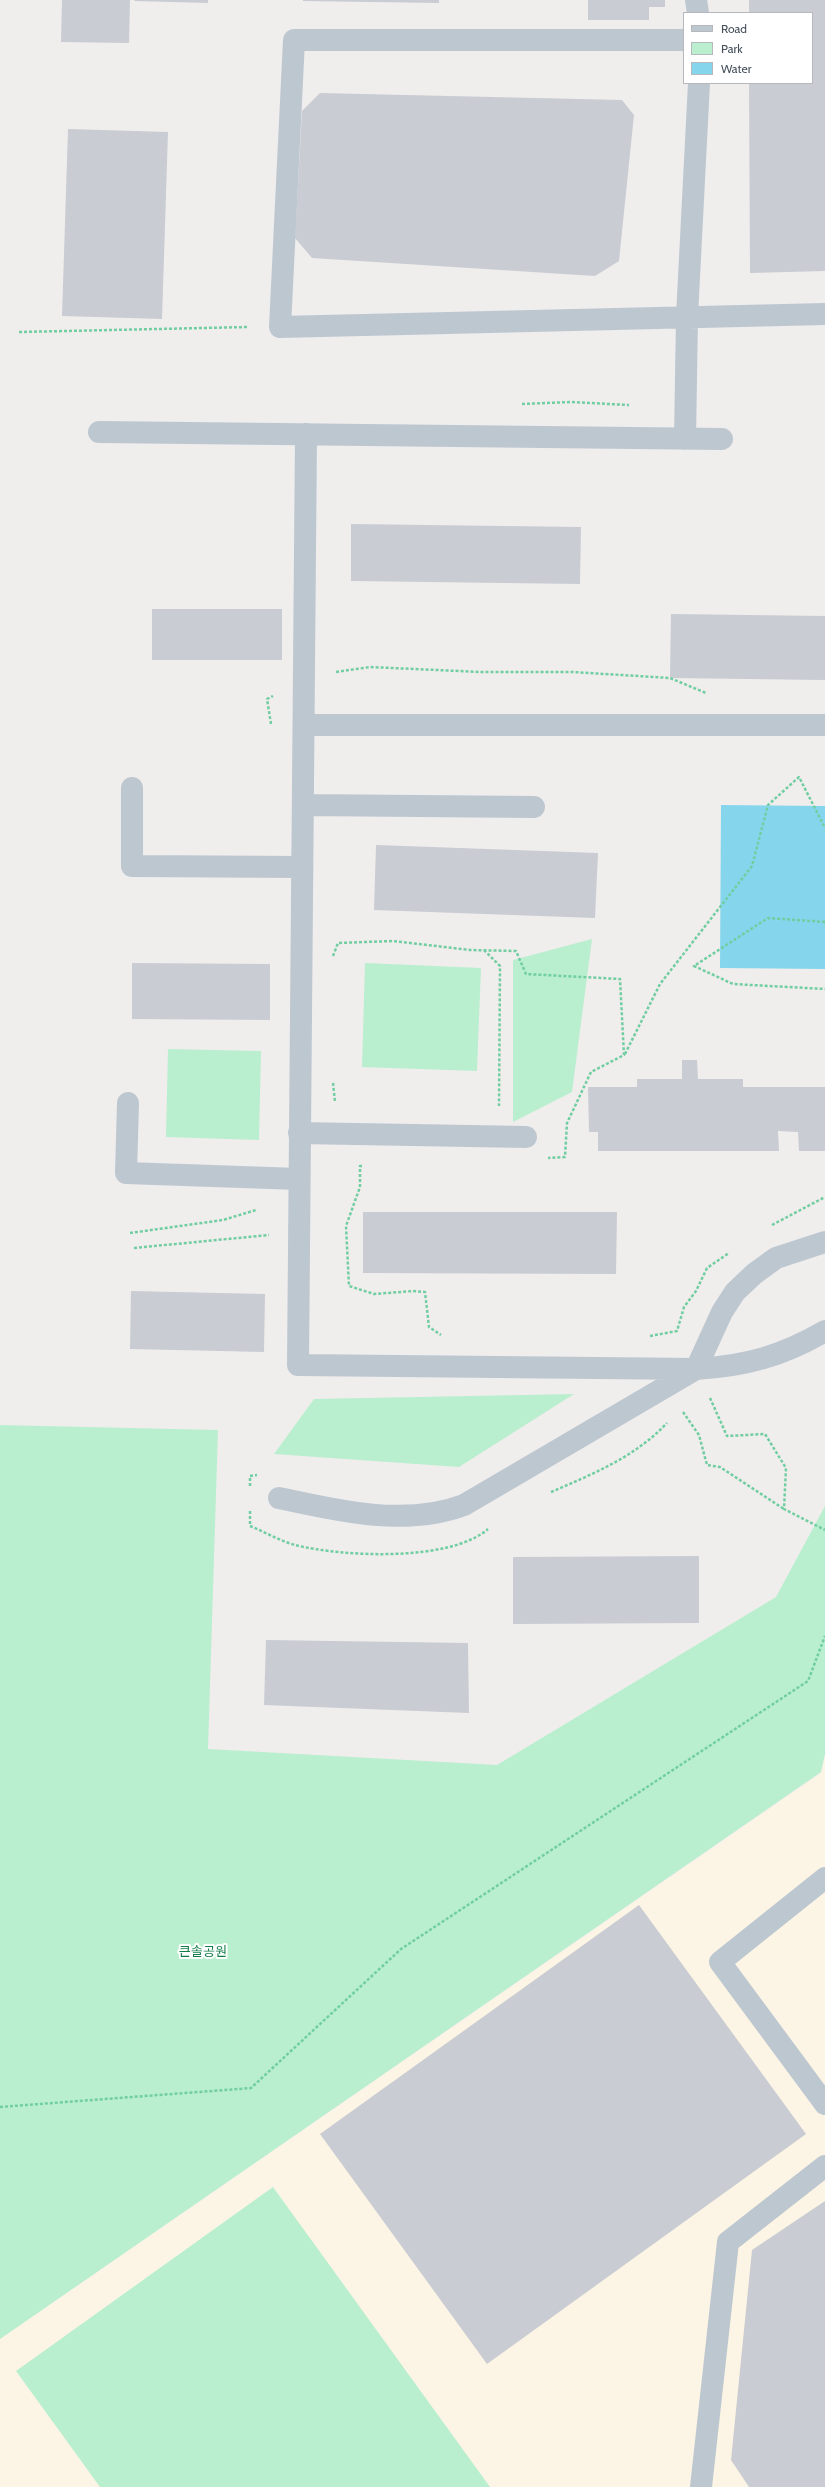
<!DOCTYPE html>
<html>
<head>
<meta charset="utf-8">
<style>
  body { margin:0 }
  #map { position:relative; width:825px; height:2487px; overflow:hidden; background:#f0eded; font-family:Cabin,sans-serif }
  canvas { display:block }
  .legend { position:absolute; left:683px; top:12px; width:130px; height:72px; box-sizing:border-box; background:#fff; border:1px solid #b5b9bd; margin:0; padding:5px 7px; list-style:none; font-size:12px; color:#45505b }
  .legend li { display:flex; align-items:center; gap:8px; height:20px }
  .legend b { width:20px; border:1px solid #b5b9bd }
</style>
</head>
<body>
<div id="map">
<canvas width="825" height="2487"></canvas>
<ul class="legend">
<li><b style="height:5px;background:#bdc7d0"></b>Road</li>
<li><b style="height:11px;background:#b9efcf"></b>Park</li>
<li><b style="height:11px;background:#85d6ed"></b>Water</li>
</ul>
</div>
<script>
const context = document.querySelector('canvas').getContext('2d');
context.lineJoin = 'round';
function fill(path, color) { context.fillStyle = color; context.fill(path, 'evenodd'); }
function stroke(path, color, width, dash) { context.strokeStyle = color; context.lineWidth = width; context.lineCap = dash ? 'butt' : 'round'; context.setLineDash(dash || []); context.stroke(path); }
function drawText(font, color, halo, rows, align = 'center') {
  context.font = font + ' Cabin,"Noto Sans KR",sans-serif'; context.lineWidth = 4; context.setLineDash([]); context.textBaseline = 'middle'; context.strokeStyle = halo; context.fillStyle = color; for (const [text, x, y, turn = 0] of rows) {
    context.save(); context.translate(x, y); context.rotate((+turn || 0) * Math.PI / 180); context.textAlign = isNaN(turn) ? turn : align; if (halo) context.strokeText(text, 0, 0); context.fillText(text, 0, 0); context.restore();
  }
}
const commercial = new Path2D(`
  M 825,1754 L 825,2487 L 0,2487 L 0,2339 L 821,1773 Z`);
const green = new Path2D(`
  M 592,939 L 572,1092 L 513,1122 L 513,960 Z
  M 365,963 L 481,968 L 477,1071 L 362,1067 Z
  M 168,1049 L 261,1051 L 259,1140 L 166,1137 Z
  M 574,1394 L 459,1467 L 274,1454 L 314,1399 Z
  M 0,1425 L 218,1430 L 208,1749 L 497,1765 L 776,1597 L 825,1506 L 825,1754 L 821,1772 L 0,2339 Z
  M 273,2187 L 490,2487 L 100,2487 L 16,2371 Z`);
const water = new Path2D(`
  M 721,805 L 825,806 L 825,969 L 720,968 Z`);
const building = new Path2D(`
  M 62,0 L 130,0 L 129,43 L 61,42 Z
  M 135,0 L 208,0 L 208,3 L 134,1 Z
  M 303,0 L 439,0 L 439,3 L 303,1 Z
  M 588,0 L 665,0 L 665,7 L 649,7 L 649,20 L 588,20 Z
  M 749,0 L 825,0 L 825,271 L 750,273 L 749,83 L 812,83 L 812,13 L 749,13 Z
  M 320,93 L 622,100 L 634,115 L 619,261 L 595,276 L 312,258 L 295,238 L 302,111 Z
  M 68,129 L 168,132 L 162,319 L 62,316 Z
  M 351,524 L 581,527 L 580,584 L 351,581 Z
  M 152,609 L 282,609 L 282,660 L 152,660 Z
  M 671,614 L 825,616 L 825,680 L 670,678 Z
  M 376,845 L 598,853 L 595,918 L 374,910 Z
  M 132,963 L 270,964 L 270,1020 L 132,1019 Z
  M 682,1060 L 697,1060 L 698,1079 L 743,1079 L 743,1087 L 825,1087 L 825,1151 L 799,1151 L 798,1132 L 778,1131 L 779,1151 L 598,1151 L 598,1132 L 589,1132 L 588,1087 L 637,1087 L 637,1079 L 682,1079 Z
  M 363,1212 L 617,1212 L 616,1274 L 363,1273 Z
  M 131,1291 L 265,1294 L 264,1352 L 130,1349 Z
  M 699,1556 L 699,1623 L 513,1624 L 513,1557 Z
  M 266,1640 L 468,1643 L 469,1713 L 264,1705 Z
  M 639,1905 L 806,2134 L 487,2364 L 320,2134 Z
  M 825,2201 L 825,2487 L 749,2487 L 731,2460 L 752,2250 Z`);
const path = new Path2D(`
  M 19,332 L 249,327
  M 522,404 L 570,402 L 629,405
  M 336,672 L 370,667 L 481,672 L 573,672 L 670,678 L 706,693
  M 271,724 L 267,699 L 273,696
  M 825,922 L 768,918 L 694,966 L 733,984 L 825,989
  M 484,950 L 500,966 L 499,1106
  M 333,956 L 338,943 L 393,941 L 470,950 L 516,951 L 526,974 L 620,979 L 624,1055 L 591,1072 L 567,1123 L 565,1157 L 548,1158
  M 625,1054 L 660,984 L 752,866 L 768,805 L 799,777 L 825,828
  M 333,1083 L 335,1102
  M 362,1166 L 360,1166 L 360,1187 L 346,1226 L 349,1286 L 374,1294 L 413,1291 L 425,1292 L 429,1327 L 441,1335
  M 772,1225 L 825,1197
  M 130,1233 L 223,1220 L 256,1210
  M 134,1248 L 269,1235
  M 650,1336 L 677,1331 L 684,1307 L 696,1291 L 707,1268 L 729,1253
  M 710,1398 L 727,1436 L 765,1434 L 786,1468 L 784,1509 L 825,1530
  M 683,1412 L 699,1435 L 707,1465 L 720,1467 L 784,1509
  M 250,1486 L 250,1476 L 257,1475
  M 551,1492 C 593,1474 635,1457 667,1423
  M 250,1511 L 250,1526 C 265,1532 280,1541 295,1545 C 343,1557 450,1562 488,1529
  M 0,2107 L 251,2088 L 401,1949 L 808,1681 L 825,1636`);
const minor = new Path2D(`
  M 696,0 L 698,13
  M 684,40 L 294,40 L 280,327 L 825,314
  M 99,432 L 722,439
  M 306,434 L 298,1365 L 696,1369 C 746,1366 782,1356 825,1331
  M 685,439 L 687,316 L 699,83
  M 305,725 L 825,725
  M 132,788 L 132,866 L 302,867
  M 303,805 L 534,807
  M 128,1103 L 126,1173 L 299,1179
  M 299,1133 L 526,1137
  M 279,1498 C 338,1511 406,1527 464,1505 L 696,1369 L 722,1312 L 735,1292 L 754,1274 L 776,1258 L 825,1242
  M 825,1878 L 720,1962 L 825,2104
  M 701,2487 L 728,2242 L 825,2166`);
const parkNames = [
  ["큰솔공원",203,1952]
];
fill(commercial, '#fcf5e5');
fill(green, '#b9efcf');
fill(water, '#85d6ed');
fill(building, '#c9ccd2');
stroke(path, '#71cea1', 2.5, [3, 2]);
stroke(minor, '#bdc7d0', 22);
drawText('13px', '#157d4a', '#fff', parkNames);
</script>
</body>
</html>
